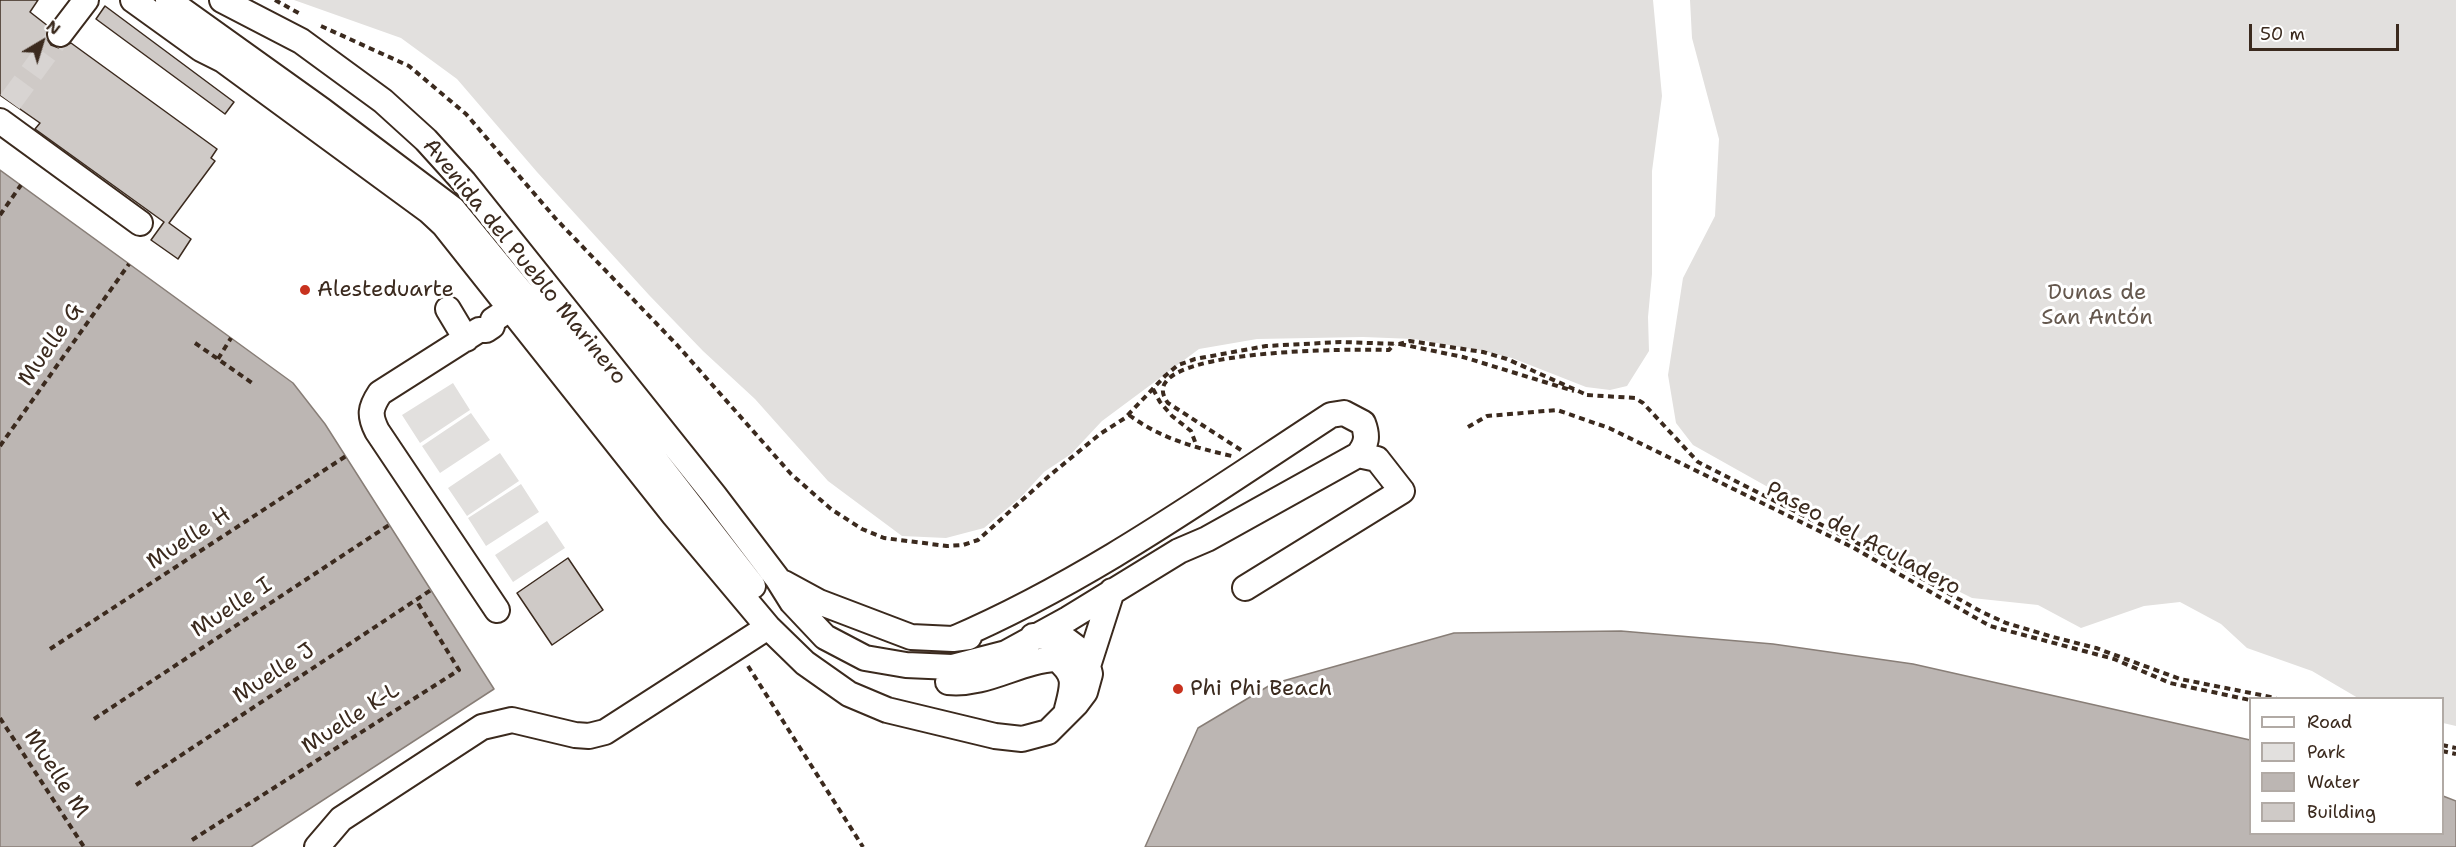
<!DOCTYPE html>
<html>
<head>
<meta charset="utf-8">
<style>
  body { margin:0 }
  #map { position:relative; width:2456px; height:847px; overflow:hidden; background:#fff; font-family:"Shantell Sans",sans-serif }
  canvas { display:block }
  .legend { position:absolute; left:2249px; top:697px; width:195px; height:138px; box-sizing:border-box; background:#fff; border:2px solid #b1aaa5; margin:0; padding:8px 10px; list-style:none; font-size:18px; color:#3b2a1e }
  .legend li { display:flex; align-items:center; gap:12px; height:30px }
  .legend b { width:30px; border:2px solid #b1aaa5 }
  .north { position:absolute; left:12px; top:12px; width:60px; height:60px; -webkit-text-stroke:4px #fff; paint-order:stroke; rotate:38deg; font-size:16px; font-weight:700; line-height:24px; text-align:center; color:#3b2a1e }
  .north::after { content:''; display:block; margin:auto; width:21px; height:27px; background:#3b2a1e; clip-path:polygon(50% 0,100% 100%,50% 72%,0 100%) }
  .scale { position:absolute; left:2249px; top:24px; width:150px; height:27px; box-sizing:border-box; border:3px solid #3b2a1e; border-top:0; padding-left:8px; font-size:18px; line-height:21px; white-space:nowrap; color:#3b2a1e; -webkit-text-stroke:4px #fff; paint-order:stroke }
</style>
</head>
<body>
<div id="map">
<canvas width="2456" height="847"></canvas>
<ul class="legend">
<li><b style="height:8px;background:#fff"></b>Road</li>
<li><b style="height:16px;background:#e2e0de"></b>Park</li>
<li><b style="height:16px;background:#bcb6b3"></b>Water</li>
<li><b style="height:16px;background:#cfcac7"></b>Building</li>
</ul>
<div class="north">N</div>
<div class="scale">50 m</div>
</div>
<script>
const context = document.querySelector('canvas').getContext('2d');
context.lineJoin = 'round';
function fill(path, color) { context.fillStyle = color; context.fill(path, 'evenodd'); }
function stroke(path, color, width, dash) { context.strokeStyle = color; context.lineWidth = width; context.lineCap = dash ? 'butt' : 'round'; context.setLineDash(dash || []); context.stroke(path); }
function drawText(font, color, halo, rows, align = 'center') {
  context.font = font + ' "Shantell Sans",sans-serif'; context.lineWidth = 6; context.setLineDash([]); context.textBaseline = 'middle'; context.strokeStyle = halo; context.fillStyle = color; for (const [text, x, y, turn = 0] of rows) {
    context.save(); context.translate(x, y); context.rotate((+turn || 0) * Math.PI / 180); context.textAlign = isNaN(turn) ? turn : align; if (halo) context.strokeText(text, 0, 0); context.fillText(text, 0, 0); context.restore();
  }
}
const green = new Path2D(`
  M 294,0 L 1653,0 L 1662,96 L 1652,171 L 1652,274 L 1648,317 L 1649,351 L 1627,386 L 1610,390 L 1586,387 L 1512,358 L 1483,351 L 1414,339 L 1363,337 L 1257,339 L 1199,349 L 1102,421 L 1071,454 L 1044,472 L 1021,497 L 984,528 L 946,538 L 902,536 L 828,481 L 755,399 L 703,351 L 649,295 L 537,172 L 457,79 L 401,38 Z
  M 1690,0 L 2456,0 L 2456,726 L 2443,723 L 2442,698 L 2358,698 L 2312,671 L 2247,648 L 2221,624 L 2180,602 L 2144,606 L 2081,628 L 2038,605 L 1972,598 L 1914,569 L 1693,445 L 1676,423 L 1668,375 L 1683,278 L 1715,216 L 1719,139 L 1692,38 Z
  M 453,383 L 470,410 L 420,443 L 402,415 Z
  M 471,413 L 490,440 L 440,473 L 422,446 Z
  M 500,453 L 519,481 L 467,516 L 448,488 Z
  M 521,484 L 539,512 L 486,546 L 468,518 Z
  M 547,521 L 565,548 L 513,582 L 495,555 Z`);
const water = new Path2D(`
  M 0,170 L 293,383 L 325,424 L 494,689 L 251,847 L 0,847 Z
  M 1621,631 L 1773,644 L 1913,664 L 2250,740 L 2250,834 L 2442,834 L 2443,796 L 2456,801 L 2456,847 L 1145,847 L 1198,728 L 1272,684 L 1454,633 Z`);
const building = new Path2D(`
  M 0,0 L 38,0 L 30,12 L 48,26 L 47,39 L 51,45 L 59,48 L 71,43 L 217,149 L 211,158 L 215,161 L 169,223 L 191,239 L 178,259 L 151,240 L 164,222 L 35,129 L 40,123 L 0,95 Z
  M 105,6 L 234,102 L 225,114 L 96,19 Z
  M 568,558 L 603,610 L 552,645 L 517,593 Z`);
const minorTunnel = new Path2D(`
  M 10,102 L 60,34`);
const path = new Path2D(`
  M 275,0 L 302,15
  M 321,26 L 409,66 L 466,114 L 556,219 L 678,346 L 791,474 L 831,509 L 862,529 L 884,538 L 947,546 L 963,545 L 978,540 L 1049,476 L 1100,434 L 1125,418 L 1165,376 L 1178,365 L 1195,359 L 1266,346 L 1341,342 L 1399,344 L 1410,341 L 1483,352 L 1507,359 L 1587,395
  M 0,215 L 21,185
  M 195,343 L 255,385
  M 1400,344 L 1463,357 L 1574,391
  M 218,359 L 231,338
  M 1153,389 L 1160,402 L 1172,416 L 1191,431 L 1197,447
  M 1587,395 L 1635,398 L 1643,403 L 1698,462 L 1871,550 L 1982,612 L 2006,623 L 2053,637 L 2096,648 L 2180,679 L 2276,698
  M 1129,415 C 1162,439 1193,447 1232,456
  M 1468,427 L 1487,416 L 1557,410 L 1609,428 L 1852,547 L 1990,626 L 2114,659 L 2170,683 L 2250,700
  M 0,446 L 129,264
  M 1241,450 L 1168,403 C 1125,347 1364,349 1389,350 L 1394,344
  M 50,649 L 346,456
  M 748,666 L 863,847
  M 0,718 L 84,847
  M 94,719 L 389,525
  M 2442,745 L 2456,748
  M 2442,751 L 2456,754
  M 136,785 L 431,590
  M 192,840 L 459,670 L 416,600`);
const minor = new Path2D(`
  M 133,0 L 201,49 L 223,60 L 429,211 L 444,225 L 674,515 L 768,627 L 805,663 L 849,694 L 887,710 L 995,736 L 1022,739 L 1048,732 L 1076,704 L 1085,692 L 1090,674 L 1085,654 L 1065,639 L 1033,636
  M 168,0 L 323,111 L 453,209 L 595,382 L 753,586
  M 222,0 L 301,41 L 383,101 L 426,140 L 464,182 L 714,495 L 777,578 L 792,602 L 825,637 L 865,658 L 906,665 L 952,667 L 1006,653 L 1068,619 L 1179,551 L 1207,539 L 1358,455 C 1367,444 1368,436 1363,423 L 1344,413 L 1331,415 C 1208,495 1088,581 953,639
  M 60,34 L 86,0
  M 0,121 L 140,223
  M 448,309 L 466,339
  M 784,583 L 819,602 L 911,637 L 953,639 L 969,637
  M 1245,588 L 1402,491 L 1377,459 L 1358,455
  M 497,610 L 377,431 C 369,415 370,408 380,393 L 479,330 L 486,330 L 492,326 L 493,320 L 511,308
  M 1088,666 L 1112,591
  M 948,682 C 987,686 1020,660 1057,659 C 1077,676 1073,685 1067,709
  M 317,847 L 341,819 L 482,727 L 512,720 L 575,735 L 589,736 L 605,732 L 768,627`);
const markers = [
  [305,290,6,"#c8321e"],
  [1178,689,6,"#c8321e"]
];
const streetNames = [
  ["Avenida del Pueblo Marinero",524,262,51],
  ["Muelle G",51,345,-55],
  ["Muelle H",189,539,-33],
  ["Paseo del Aculadero",1863,539,28],
  ["Muelle I",232,608,-33],
  ["Muelle J",274,674,-33],
  ["Muelle K-L",351,719,-33],
  ["Muelle M",56,774,57]
];
const poiNames = [
  ["Alesteduarte",317,290],
  ["Phi Phi Beach",1190,689]
];
const parkNames = [
  ["Dunas de",2097,293],
  ["San Antón",2097,318]
];
fill(green, '#e2e0de');
fill(water, '#bcb6b3');
stroke(water, '#887e77', 1.5);
fill(building, '#cfcac7');
stroke(building, '#3b2a1e', 1.5);
stroke(minorTunnel, '#d8d4d2', 24, [24, 12]);
stroke(minor, '#3b2a1e', 28);
stroke(path, '#3b2a1e', 4, [6, 4.5]);
stroke(minor, '#fff', 24);
for (const [x, y, r, color] of markers) { const dot = new Path2D(); dot.arc(x, y, r, 0, 2 * Math.PI); context.fillStyle = color; context.fill(dot); stroke(dot, '#fff', 2); }
drawText('22px', '#3b2a1e', '#fff', streetNames);
drawText('22px', '#3b2a1e', '#fff', poiNames, 'left');
drawText('22px', '#65584e', '#fff', parkNames);
</script>
</body>
</html>
